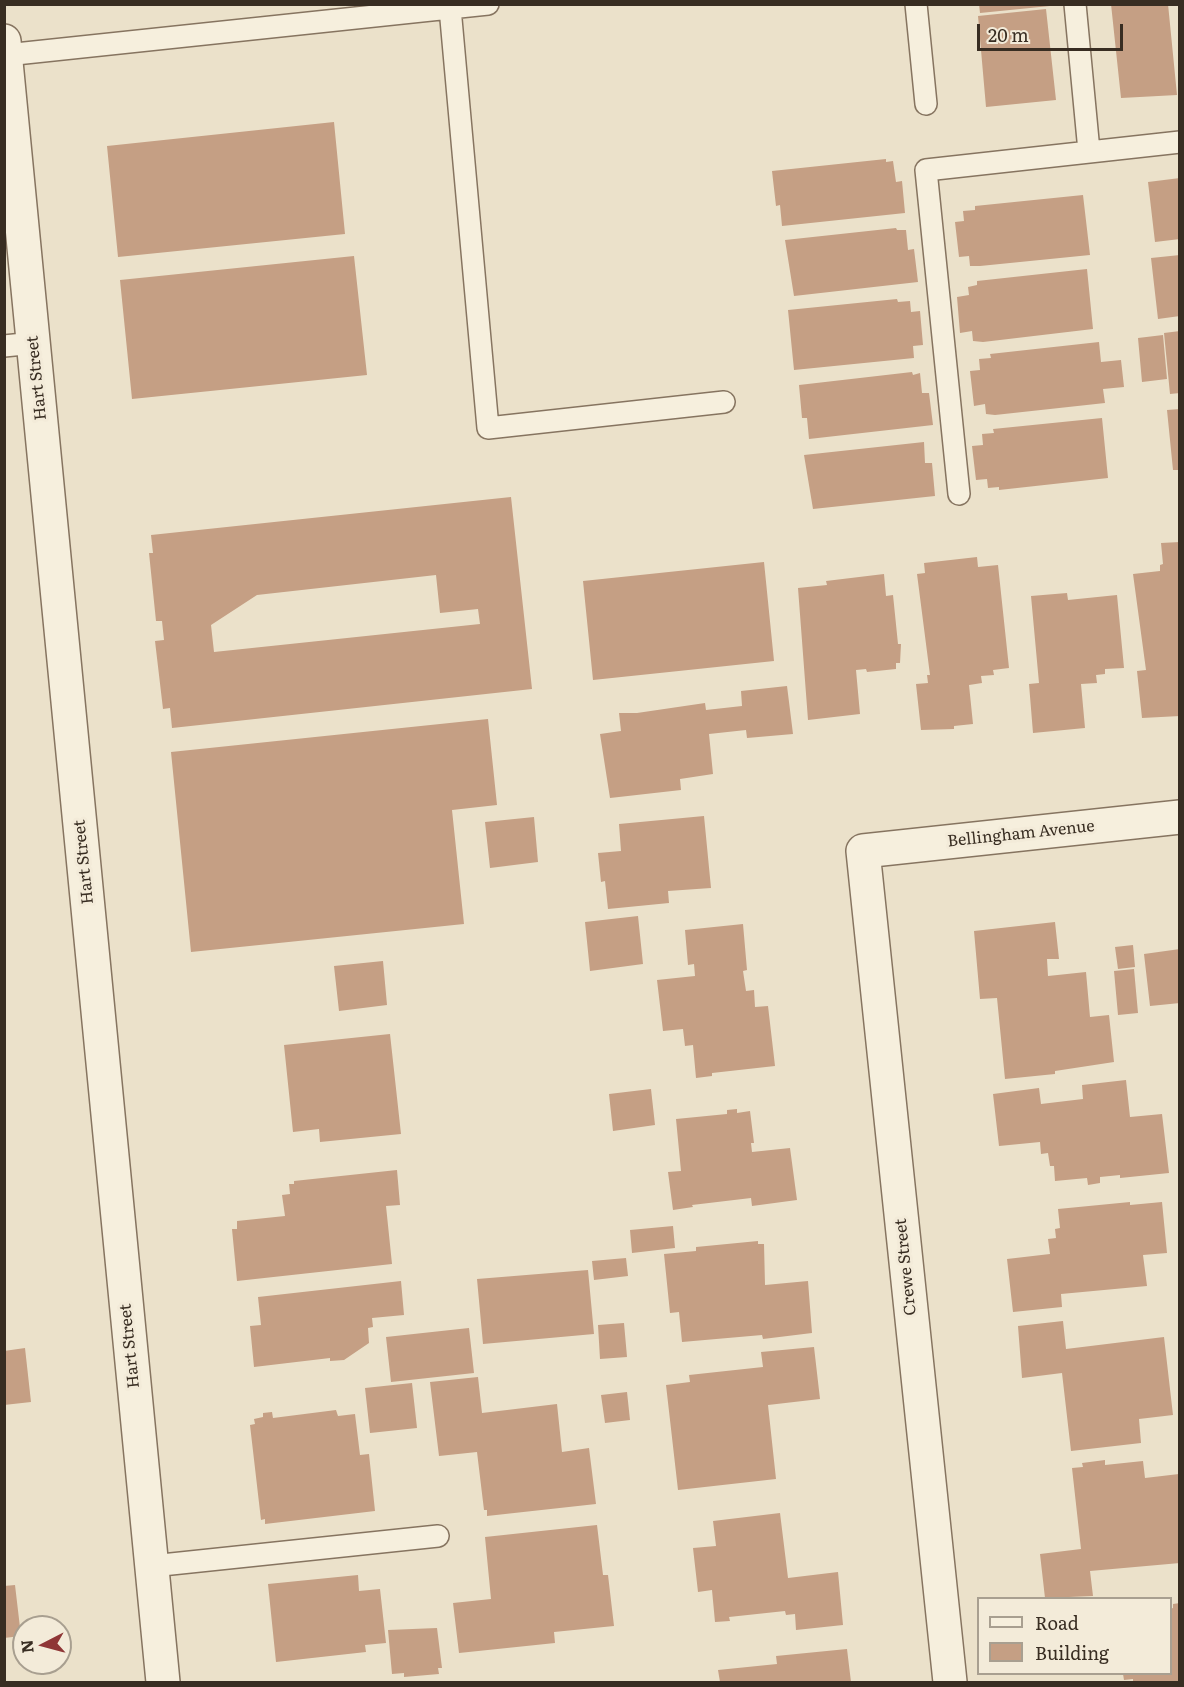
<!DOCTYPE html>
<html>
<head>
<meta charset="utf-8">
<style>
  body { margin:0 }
  #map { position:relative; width:1184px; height:1687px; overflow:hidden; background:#ebe1ca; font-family:Literata,serif }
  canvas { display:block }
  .frame { position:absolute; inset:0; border:6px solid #382d22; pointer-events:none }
  .legend { position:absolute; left:977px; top:1597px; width:195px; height:78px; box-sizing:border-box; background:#f3ebd9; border:2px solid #a89f90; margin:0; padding:8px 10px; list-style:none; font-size:18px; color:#382d22 }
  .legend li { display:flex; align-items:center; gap:12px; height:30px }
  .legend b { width:30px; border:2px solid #a89f90 }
  .north { position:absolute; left:12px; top:1615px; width:60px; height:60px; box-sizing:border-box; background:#f3ebd9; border:2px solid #a89f90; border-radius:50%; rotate:264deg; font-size:16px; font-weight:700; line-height:24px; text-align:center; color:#382d22 }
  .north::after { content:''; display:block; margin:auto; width:21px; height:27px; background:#8f3636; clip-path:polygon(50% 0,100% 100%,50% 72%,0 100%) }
  .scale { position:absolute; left:977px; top:24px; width:146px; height:27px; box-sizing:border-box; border:3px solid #382d22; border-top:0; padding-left:8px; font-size:18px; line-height:21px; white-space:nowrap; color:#382d22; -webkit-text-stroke:4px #f3ebd9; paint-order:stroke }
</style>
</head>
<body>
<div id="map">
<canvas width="1184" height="1687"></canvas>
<div class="frame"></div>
<ul class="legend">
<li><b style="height:8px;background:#f6efdd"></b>Road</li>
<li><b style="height:16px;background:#c59f84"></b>Building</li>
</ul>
<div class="north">N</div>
<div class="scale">20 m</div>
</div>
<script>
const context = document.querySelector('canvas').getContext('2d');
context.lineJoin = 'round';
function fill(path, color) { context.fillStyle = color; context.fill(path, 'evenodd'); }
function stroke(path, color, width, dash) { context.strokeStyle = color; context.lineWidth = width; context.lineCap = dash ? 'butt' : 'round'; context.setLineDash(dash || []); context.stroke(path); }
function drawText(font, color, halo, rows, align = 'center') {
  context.font = font + ' Literata,serif'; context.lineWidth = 6; context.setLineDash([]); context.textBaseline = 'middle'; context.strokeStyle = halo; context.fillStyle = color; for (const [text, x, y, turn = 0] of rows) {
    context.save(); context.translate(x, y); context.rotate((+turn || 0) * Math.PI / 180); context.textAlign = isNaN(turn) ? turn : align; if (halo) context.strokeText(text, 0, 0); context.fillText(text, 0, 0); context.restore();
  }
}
const building = new Path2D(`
  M 979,4 L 1050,4 L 1050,6 L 980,13 Z
  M 1111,4 L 1168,4 L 1177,95 L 1121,98 Z
  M 1046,9 L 1056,100 L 986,107 L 978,16 Z
  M 334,122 L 345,234 L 118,257 L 107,146 Z
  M 886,159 L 886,162 L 893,161 L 896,182 L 902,181 L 905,213 L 782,226 L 780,205 L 776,206 L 772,171 Z
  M 1180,178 L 1180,239 L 1155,242 L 1148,182 Z
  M 1083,195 L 1090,255 L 980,266 L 970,266 L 969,256 L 959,257 L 955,222 L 964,221 L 963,211 L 975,210 L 975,206 Z
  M 896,228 L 897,230 L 906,230 L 908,250 L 914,249 L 918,282 L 794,296 L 785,240 Z
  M 1180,255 L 1180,316 L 1158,319 L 1151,258 Z
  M 354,256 L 367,375 L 132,399 L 120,280 Z
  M 1087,269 L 1093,329 L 983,342 L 973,341 L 972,331 L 960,333 L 957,297 L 969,295 L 968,287 L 977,285 L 977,281 Z
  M 897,299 L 898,302 L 910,301 L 911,312 L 920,311 L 923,345 L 913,346 L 914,358 L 794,370 L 788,310 Z
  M 1180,331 L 1180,393 L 1170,394 L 1164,333 Z
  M 1163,335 L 1167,379 L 1142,382 L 1138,338 Z
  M 1099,342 L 1101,362 L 1121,360 L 1124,387 L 1103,389 L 1105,403 L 995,415 L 986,414 L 985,404 L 974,406 L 970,371 L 980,370 L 979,359 L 991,358 L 990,354 Z
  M 912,372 L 913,375 L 920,373 L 922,393 L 929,393 L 933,425 L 809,439 L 807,418 L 802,418 L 799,385 Z
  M 1180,409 L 1180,470 L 1173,470 L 1167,410 Z
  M 1102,418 L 1108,478 L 999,490 L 999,487 L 988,488 L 987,479 L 976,480 L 972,446 L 983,445 L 982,434 L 994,433 L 993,429 Z
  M 924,442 L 925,463 L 932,463 L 935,496 L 813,509 L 804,455 Z
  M 511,497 L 532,689 L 172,728 L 170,708 L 163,709 L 155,641 L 164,640 L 162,621 L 156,621 L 149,553 L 153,553 L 151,535 ZM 436,575 L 440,613 L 478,609 L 480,624 L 214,652 L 211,625 L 257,595 Z
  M 1180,542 L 1180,716 L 1142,718 L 1137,671 L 1146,670 L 1133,574 L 1160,571 L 1160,565 L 1163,564 L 1161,543 Z
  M 977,557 L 978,567 L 998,565 L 1009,668 L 993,670 L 994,675 L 981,676 L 982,683 L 969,685 L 973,724 L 954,726 L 954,729 L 921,730 L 916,684 L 928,683 L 927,675 L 930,675 L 917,574 L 925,573 L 924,563 Z
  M 764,562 L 774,661 L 593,680 L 583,581 Z
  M 884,574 L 886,596 L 893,595 L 898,644 L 901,644 L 900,663 L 896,663 L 896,669 L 867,672 L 866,669 L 856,670 L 860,714 L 808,720 L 798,588 L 827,585 L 826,581 Z
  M 1067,593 L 1068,600 L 1117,595 L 1124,668 L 1105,669 L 1105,674 L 1096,675 L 1097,683 L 1081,684 L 1085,728 L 1033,733 L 1029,684 L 1039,683 L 1031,596 Z
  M 787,686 L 793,734 L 747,738 L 746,730 L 709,734 L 713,774 L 680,779 L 681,790 L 610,798 L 600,734 L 621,731 L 619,713 L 637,713 L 705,703 L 706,710 L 742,706 L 741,691 Z
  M 488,719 L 497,805 L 452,810 L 464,924 L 191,952 L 171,752 Z
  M 704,816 L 711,888 L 668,891 L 669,903 L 608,909 L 605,881 L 601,882 L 598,853 L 621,851 L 619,824 Z
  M 534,817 L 538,862 L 490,868 L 485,822 Z
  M 638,916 L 643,964 L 590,971 L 585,922 Z
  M 1055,922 L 1059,959 L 1047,959 L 1048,976 L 1086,972 L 1090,1017 L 1109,1015 L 1114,1062 L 1055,1071 L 1055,1074 L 1005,1079 L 997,998 L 980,999 L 974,931 Z
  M 743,924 L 747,970 L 743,971 L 746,991 L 754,990 L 755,1007 L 768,1006 L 775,1066 L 712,1073 L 712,1076 L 696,1078 L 693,1045 L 685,1046 L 683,1029 L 663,1031 L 657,980 L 695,976 L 694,964 L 688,965 L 685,930 Z
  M 1133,945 L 1135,967 L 1118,969 L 1115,947 Z
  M 1180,949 L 1180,1003 L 1150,1006 L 1144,954 Z
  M 383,961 L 387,1005 L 339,1011 L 334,966 Z
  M 1134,969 L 1138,1013 L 1118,1015 L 1114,971 Z
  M 390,1034 L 401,1134 L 320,1142 L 319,1129 L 293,1132 L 284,1045 Z
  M 1126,1080 L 1130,1117 L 1162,1114 L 1169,1173 L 1120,1178 L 1120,1175 L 1100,1177 L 1100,1183 L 1088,1185 L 1087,1178 L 1055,1181 L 1054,1166 L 1050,1166 L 1048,1153 L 1041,1154 L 1040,1142 L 999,1146 L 993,1094 L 1039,1088 L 1041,1104 L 1083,1099 L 1082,1085 Z
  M 651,1089 L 655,1125 L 613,1131 L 609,1094 Z
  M 737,1109 L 737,1113 L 750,1111 L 754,1143 L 751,1143 L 752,1152 L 790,1148 L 797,1200 L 752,1206 L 751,1198 L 692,1205 L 693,1207 L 673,1210 L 668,1172 L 681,1171 L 676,1119 L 727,1114 L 727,1110 Z
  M 397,1170 L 400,1205 L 386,1206 L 392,1264 L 237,1281 L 232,1229 L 237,1229 L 237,1221 L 285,1216 L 282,1195 L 290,1194 L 289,1184 L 294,1184 L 294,1181 Z
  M 1130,1202 L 1130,1205 L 1162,1202 L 1167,1253 L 1143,1255 L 1147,1286 L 1061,1294 L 1062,1307 L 1013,1312 L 1007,1259 L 1050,1254 L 1048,1239 L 1056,1238 L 1055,1229 L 1060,1228 L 1058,1209 Z
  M 673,1226 L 675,1248 L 632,1253 L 630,1230 Z
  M 758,1241 L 758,1244 L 764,1244 L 765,1285 L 808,1281 L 812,1333 L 763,1339 L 762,1335 L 682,1342 L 679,1312 L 670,1313 L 664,1254 L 696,1251 L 696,1247 Z
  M 626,1258 L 628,1276 L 594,1280 L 592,1261 Z
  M 588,1270 L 594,1334 L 483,1344 L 477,1279 Z
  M 401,1281 L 404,1315 L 372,1318 L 373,1327 L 368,1328 L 369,1343 L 344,1360 L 330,1361 L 330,1358 L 254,1367 L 250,1326 L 261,1325 L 258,1297 Z
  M 1063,1321 L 1066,1349 L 1164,1337 L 1173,1415 L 1139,1419 L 1141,1443 L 1071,1451 L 1062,1373 L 1022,1378 L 1018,1326 Z
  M 624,1323 L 627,1357 L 600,1359 L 598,1325 Z
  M 469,1328 L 474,1373 L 391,1382 L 386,1337 Z
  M 814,1347 L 820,1399 L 768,1405 L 776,1479 L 678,1490 L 666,1385 L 690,1382 L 689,1375 L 763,1367 L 761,1352 Z
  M 25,1348 L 31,1402 L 4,1405 L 4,1351 Z
  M 478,1377 L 482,1413 L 557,1404 L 562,1452 L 589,1448 L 596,1504 L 487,1516 L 487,1510 L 484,1510 L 477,1452 L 439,1456 L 430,1382 Z
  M 412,1383 L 417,1428 L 370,1433 L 365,1388 Z
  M 627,1392 L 630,1420 L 605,1423 L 601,1395 Z
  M 336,1410 L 338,1416 L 355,1414 L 360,1455 L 369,1454 L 375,1511 L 265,1524 L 265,1519 L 261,1520 L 250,1425 L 255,1424 L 254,1419 L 263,1417 L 263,1413 L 272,1412 L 273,1418 Z
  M 1105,1460 L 1105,1465 L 1143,1461 L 1145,1478 L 1179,1474 L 1180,1563 L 1090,1571 L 1093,1596 L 1045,1598 L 1040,1554 L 1081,1549 L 1072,1468 L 1083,1467 L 1082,1463 Z
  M 780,1513 L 788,1578 L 838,1572 L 843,1625 L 796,1630 L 795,1614 L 786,1615 L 785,1611 L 729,1617 L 730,1621 L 715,1622 L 712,1590 L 698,1592 L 693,1548 L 716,1546 L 713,1521 Z
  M 597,1525 L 603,1575 L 608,1575 L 614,1626 L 554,1632 L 555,1643 L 459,1653 L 453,1603 L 491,1599 L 485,1537 Z
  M 358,1575 L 359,1591 L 380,1589 L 386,1643 L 365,1645 L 366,1652 L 276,1662 L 268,1584 Z
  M 15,1585 L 21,1636 L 4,1638 L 4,1586 Z
  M 1180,1603 L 1180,1682 L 1133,1682 L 1133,1679 L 1124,1680 L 1123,1674 L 1170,1674 L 1170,1609 L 1173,1608 L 1173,1604 Z
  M 437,1628 L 442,1668 L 438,1668 L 439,1674 L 404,1677 L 404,1673 L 392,1674 L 388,1630 Z
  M 847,1649 L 851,1682 L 720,1682 L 718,1670 L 777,1664 L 776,1656 Z`);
const service = new Path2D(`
  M 916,4 L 926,104
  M 1075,4 L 1089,151
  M 450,8 L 488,4
  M 6,55 L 450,8 L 488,428 L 724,402
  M 4,346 L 34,343
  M 959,494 L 926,170 L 1180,142
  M 152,1566 L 438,1536`);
const minor = new Path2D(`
  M 4,41 L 163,1682
  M 950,1682 L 863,851 L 1180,817`);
const streetNames = [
  ["Hart Street",37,378,-96],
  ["Bellingham Avenue",1021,834,-6],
  ["Hart Street",84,862,-96],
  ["Crewe Street",906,1267,-96],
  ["Hart Street",130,1346,-96]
];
fill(building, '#c59f84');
stroke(service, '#867460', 24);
stroke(minor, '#867460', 36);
stroke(service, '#f6efdd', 21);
stroke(minor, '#f6efdd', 33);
drawText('16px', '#382d22', '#f3ebd9', streetNames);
</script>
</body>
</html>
